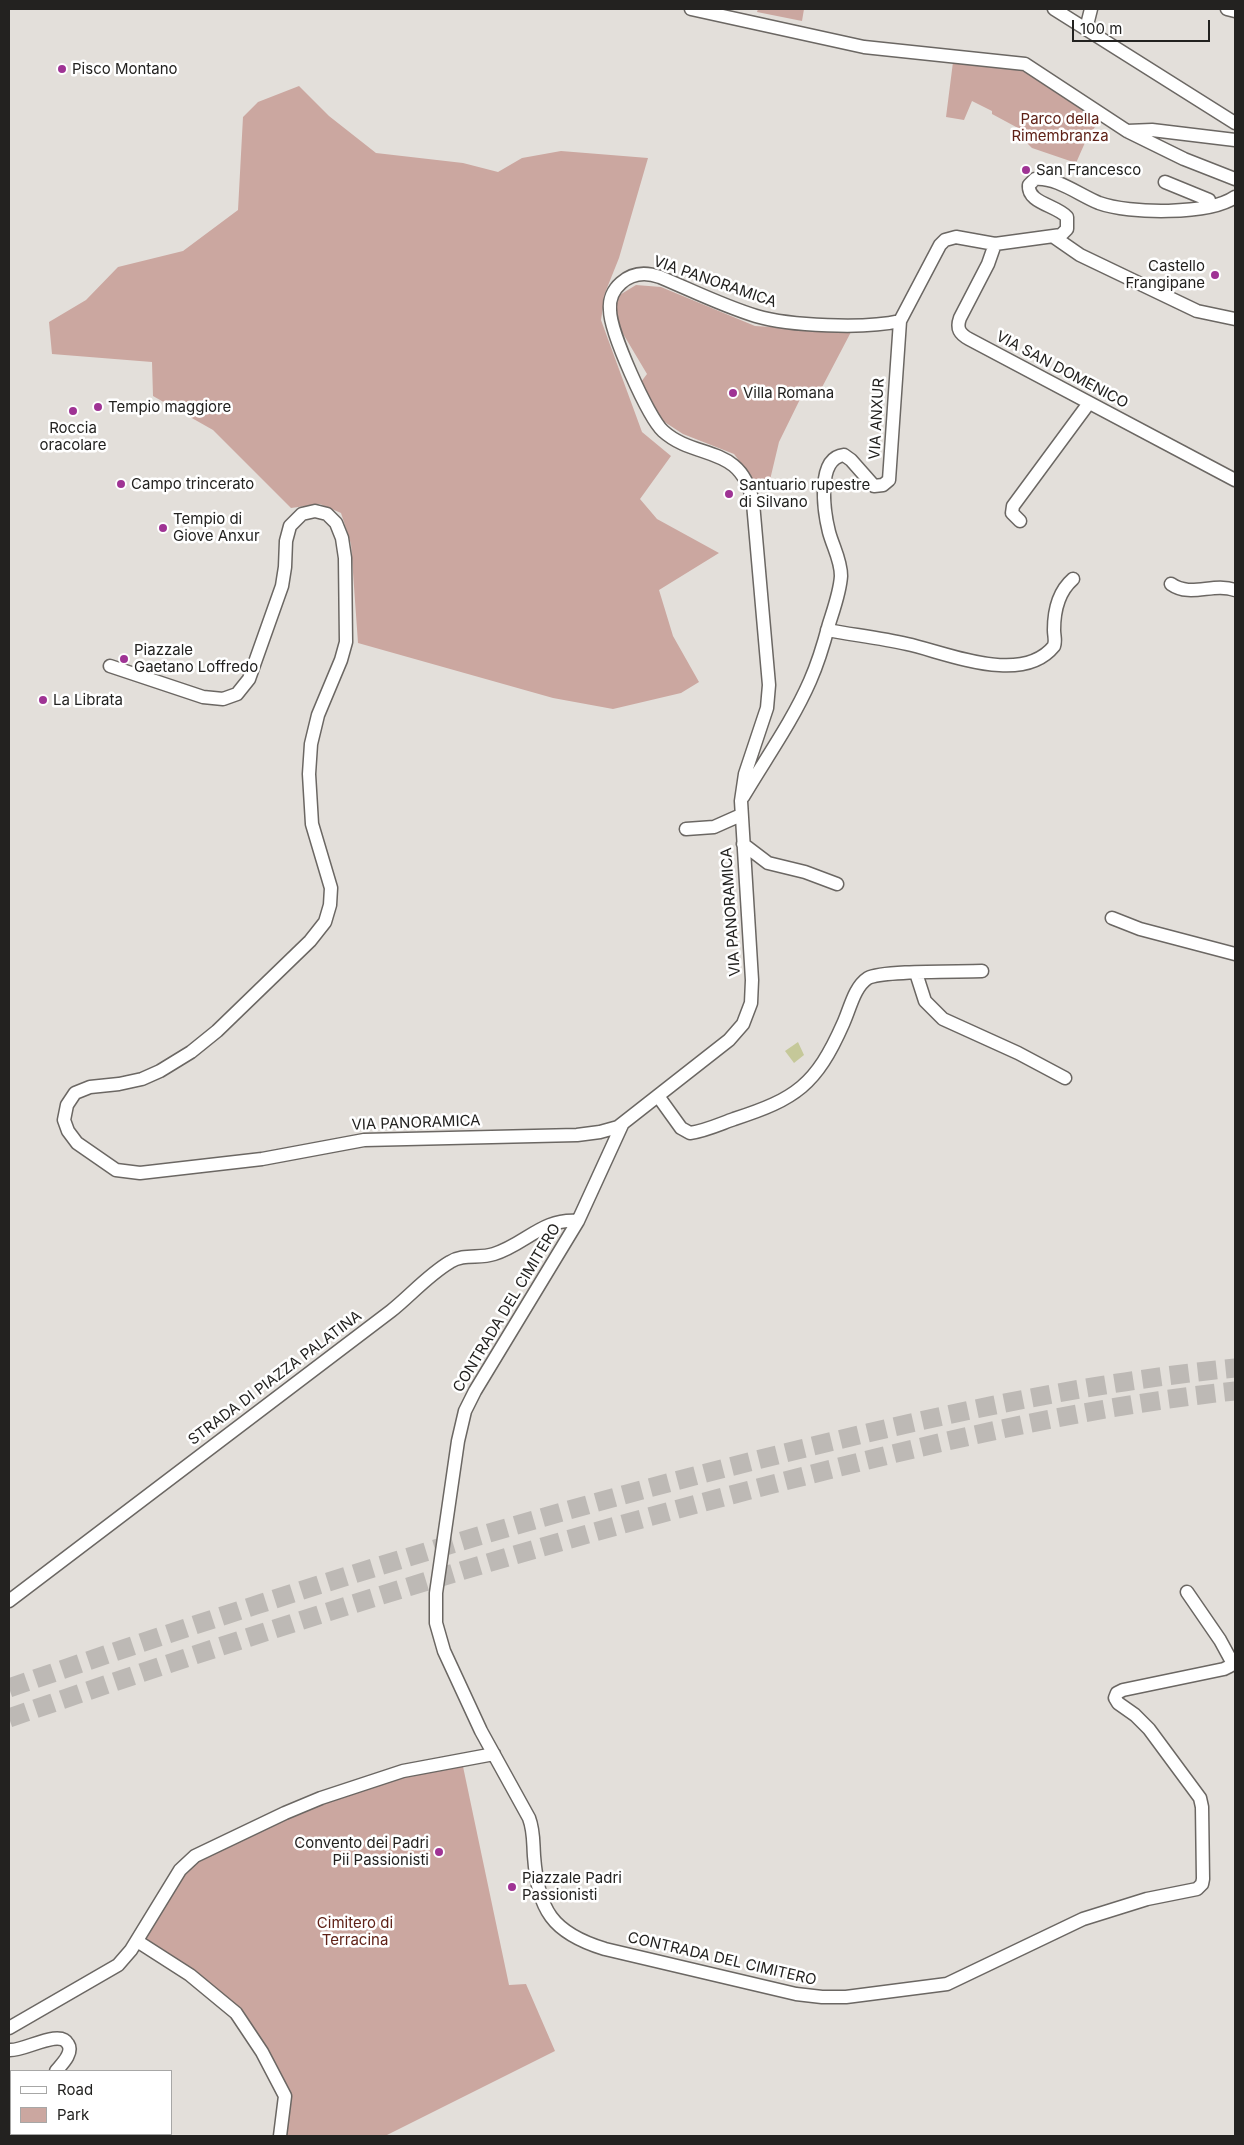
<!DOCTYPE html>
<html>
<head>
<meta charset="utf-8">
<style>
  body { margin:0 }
  #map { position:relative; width:1244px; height:2145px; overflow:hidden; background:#e3dfda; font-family:Inter,sans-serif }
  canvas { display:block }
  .frame { position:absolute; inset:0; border:10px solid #232220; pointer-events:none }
  .legend { position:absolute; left:10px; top:2070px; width:162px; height:65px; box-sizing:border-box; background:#fff; border:1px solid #a7a7a6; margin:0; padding:6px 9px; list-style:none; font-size:15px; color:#232220 }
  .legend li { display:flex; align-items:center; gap:10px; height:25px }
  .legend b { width:25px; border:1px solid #a7a7a6 }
  .scale { position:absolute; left:1072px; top:20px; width:138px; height:22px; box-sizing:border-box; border:2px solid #232220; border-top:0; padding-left:6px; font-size:15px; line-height:18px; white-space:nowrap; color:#232220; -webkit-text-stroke:4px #fff; paint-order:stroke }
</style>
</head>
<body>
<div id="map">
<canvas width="1244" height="2145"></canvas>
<div class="frame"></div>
<ul class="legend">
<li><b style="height:6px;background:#fff"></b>Road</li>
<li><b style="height:14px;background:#cba7a0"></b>Park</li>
</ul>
<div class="scale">100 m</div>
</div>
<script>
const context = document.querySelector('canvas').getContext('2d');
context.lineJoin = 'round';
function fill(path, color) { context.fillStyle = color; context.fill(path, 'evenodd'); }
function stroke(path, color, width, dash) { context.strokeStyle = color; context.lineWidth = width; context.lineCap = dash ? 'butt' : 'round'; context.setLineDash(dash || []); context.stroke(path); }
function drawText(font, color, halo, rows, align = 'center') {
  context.font = font + ' Inter,sans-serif'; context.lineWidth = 5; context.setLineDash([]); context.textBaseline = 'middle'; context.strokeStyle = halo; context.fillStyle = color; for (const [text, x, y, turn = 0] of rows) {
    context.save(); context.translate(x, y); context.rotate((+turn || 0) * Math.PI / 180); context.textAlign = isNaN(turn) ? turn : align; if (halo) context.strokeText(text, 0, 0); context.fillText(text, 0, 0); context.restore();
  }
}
const green = new Path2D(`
  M 758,9 L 804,9 L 802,21 L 757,12 Z
  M 953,62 L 1022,69 L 1100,120 L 1087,138 L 1076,163 L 1032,148 L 1027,143 L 1031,135 L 992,114 L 992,111 L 972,101 L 964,120 L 946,117 Z
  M 299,86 L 329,116 L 376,153 L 463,163 L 498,172 L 522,158 L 561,151 L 648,158 L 619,258 L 605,293 L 601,320 L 642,432 L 671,456 L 640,499 L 657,519 L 719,553 L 659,590 L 673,636 L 699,682 L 681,693 L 613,709 L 553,698 L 358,643 L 351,544 L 341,513 L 320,504 L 291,508 L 213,430 L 153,396 L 152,362 L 52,354 L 49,322 L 86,300 L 118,267 L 183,251 L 238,210 L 243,117 L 258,102 Z
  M 636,285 L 661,287 L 755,326 L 851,332 L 819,393 L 806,387 L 779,442 L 769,484 L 757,488 L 750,475 L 734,454 L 683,434 L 663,421 L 641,382 L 647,374 L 622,332 L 615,317 L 618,296 Z
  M 461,1757 L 509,1985 L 526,1984 L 555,2051 L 385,2136 L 285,2136 L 288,2094 L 239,2011 L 143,1940 L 186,1862 L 303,1801 Z`);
const water = new Path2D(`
  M 798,1042 L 804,1055 L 794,1063 L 785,1051 Z`);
const highwayTunnel = new Path2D(`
  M 9,1688 C 254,1603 502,1524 753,1461 C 912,1421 1072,1384 1235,1368
  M 9,1718 C 254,1633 502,1554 754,1489 C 912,1448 1072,1408 1235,1391`);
const minor = new Path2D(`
  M 691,9 L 864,47 L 1025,64 L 1127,131 L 1184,159 L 1235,179
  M 1054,9 L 1235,123
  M 1227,9 L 1235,11
  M 1086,29 L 1091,9
  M 1127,131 L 1152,130 L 1235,140
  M 1165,182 L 1209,200
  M 1054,237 L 1080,255 L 1197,311 L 1235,319
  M 995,244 L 988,264 L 960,318 C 956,329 960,334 969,339 L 1235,480
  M 1020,521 L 1012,513 L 1013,506 L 1089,403
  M 1171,584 C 1191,598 1213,582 1235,590
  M 827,630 C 854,635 881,638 907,644 C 948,653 1022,686 1054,646 C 1056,640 1054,636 1054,630 C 1054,611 1058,592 1073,579
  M 110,666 L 203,697 L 223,699 L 237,694 L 249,679 L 282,586 L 285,567 L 286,541 L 290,526 L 302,514 L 315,511 L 327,514 L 336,523 L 342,538 L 345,558 L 346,642 L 341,660 L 318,715 L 311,744 L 309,774 L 312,824 L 331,888 L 330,905 L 325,922 L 310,941 L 217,1031 L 191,1052 L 160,1071 L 142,1079 L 119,1084 L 90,1087 L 75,1093 L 67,1105 L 64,1120 L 68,1131 L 77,1143 L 116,1170 L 140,1173 L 262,1159 L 364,1140 L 577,1135 L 600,1132 L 618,1127 L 729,1040 L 743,1024 L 751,1003 L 752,980 L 741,801 L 745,774 L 767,708 L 769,685 L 753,503 C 742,443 696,461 663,431 C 648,417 610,332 610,310 C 609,300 613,290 621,283 C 632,273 646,272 660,277 C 691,290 723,306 756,316 C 789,326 866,329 900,321
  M 743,797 C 766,758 792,722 810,681 C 818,663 824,643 829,624 C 834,608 840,592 841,576 C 841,560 833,547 829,532 C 824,512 816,458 844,455 L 851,460 L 874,486 L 883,485 L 889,480 L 900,321 L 940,245 L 945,240 L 956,237 L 995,244 L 1061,235 L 1067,229 L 1067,217 C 1056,205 1027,203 1029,185 L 1035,179 C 1057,177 1079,195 1099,203 C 1129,214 1209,215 1235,197
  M 686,829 L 714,827 L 741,815
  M 743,844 L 768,863 L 805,872 L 837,884
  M 1112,918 L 1140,929 L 1235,954
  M 916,973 L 925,1001 L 943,1019 L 1018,1053 L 1065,1078
  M 658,1096 L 681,1128 L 690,1133 C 705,1131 720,1124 734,1119 C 796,1099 816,1085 843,1024 C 850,1009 854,987 868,978 C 883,970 960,972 982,971
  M 622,1125 L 578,1221 L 475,1391 L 465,1411 L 458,1441 L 436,1593 L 436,1623 L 444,1651 L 481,1731 L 529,1818 C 534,1831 533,1842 534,1856 C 538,1910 552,1933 605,1949 L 796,1994 L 822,1997 L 846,1997 L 947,1984 L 1083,1919 L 1147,1899 L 1197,1889 L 1202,1884 L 1203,1879 L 1202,1807 L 1200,1798 L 1149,1729 L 1135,1715 L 1118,1703 L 1115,1698 L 1117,1693 L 1123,1690 L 1224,1669 L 1230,1666 L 1232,1662 L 1220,1640 L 1187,1592
  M 9,1601 L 391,1311 C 410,1296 428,1275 450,1262 C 464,1253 479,1259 494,1254 C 526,1244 542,1218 578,1221
  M 137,1941 L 190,1975 L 236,2013 L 262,2052 L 285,2096 L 280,2136
  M 9,2028 L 118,1965 L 131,1950 L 180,1870 L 195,1856 L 285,1813 L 321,1798 L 403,1771 L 494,1754
  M 9,2050 C 23,2052 60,2028 68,2044 C 74,2053 61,2065 56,2071
  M 9,2128 L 11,2125`);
const markers = [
  [62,69,5,"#9f3394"],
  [1026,170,5,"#9f3394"],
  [1215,275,5,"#9f3394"],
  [733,393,5,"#9f3394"],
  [98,407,5,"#9f3394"],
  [73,411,5,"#9f3394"],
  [121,484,5,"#9f3394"],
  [729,494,5,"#9f3394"],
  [163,528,5,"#9f3394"],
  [124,659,5,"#9f3394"],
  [43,700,5,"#9f3394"],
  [439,1852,5,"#9f3394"],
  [512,1887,5,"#9f3394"]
];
const poiNames = [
  ["Pisco Montano",72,69],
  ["San Francesco",1036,170],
  ["Castello",1205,266,"right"],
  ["Frangipane",1205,283,"right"],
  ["Villa Romana",743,393],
  ["Tempio maggiore",108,407],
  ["Roccia",73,428,"center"],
  ["oracolare",73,445,"center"],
  ["Campo trincerato",131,484],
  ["Santuario rupestre",739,485],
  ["di Silvano",739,502],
  ["Tempio di",173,519],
  ["Giove Anxur",173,536],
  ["Piazzale",134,650],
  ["Gaetano Loffredo",134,667],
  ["La Librata",53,700],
  ["Convento dei Padri",429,1843,"right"],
  ["Pii Passionisti",429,1860,"right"],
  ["Piazzale Padri",522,1878],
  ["Passionisti",522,1895]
];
const parkNames = [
  ["Parco della",1060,119],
  ["Rimembranza",1060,136],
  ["Cimitero di",355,1923],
  ["Terracina",355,1940]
];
const streetNames = [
  ["VIA PANORAMICA",715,282,19],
  ["VIA SAN DOMENICO",1062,370,28],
  ["VIA ANXUR",877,419,-87],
  ["VIA PANORAMICA",731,912,-94],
  ["VIA PANORAMICA",416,1123,-2],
  ["CONTRADA DEL CIMITERO",507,1308,-59],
  ["STRADA DI PIAZZA PALATINA",275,1378,-37],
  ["CONTRADA DEL CIMITERO",722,1959,13]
];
fill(green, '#cba7a0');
fill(water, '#c5c899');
stroke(highwayTunnel, '#bdb9b5', 19, [19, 9]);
stroke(minor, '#6b6763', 15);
stroke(minor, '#fff', 12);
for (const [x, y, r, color] of markers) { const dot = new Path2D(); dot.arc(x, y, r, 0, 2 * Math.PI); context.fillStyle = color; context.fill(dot); stroke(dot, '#fff', 2); }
drawText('15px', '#232220', '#fff', poiNames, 'left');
drawText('15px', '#5f2117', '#fff', parkNames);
drawText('15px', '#232220', '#fff', streetNames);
</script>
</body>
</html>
